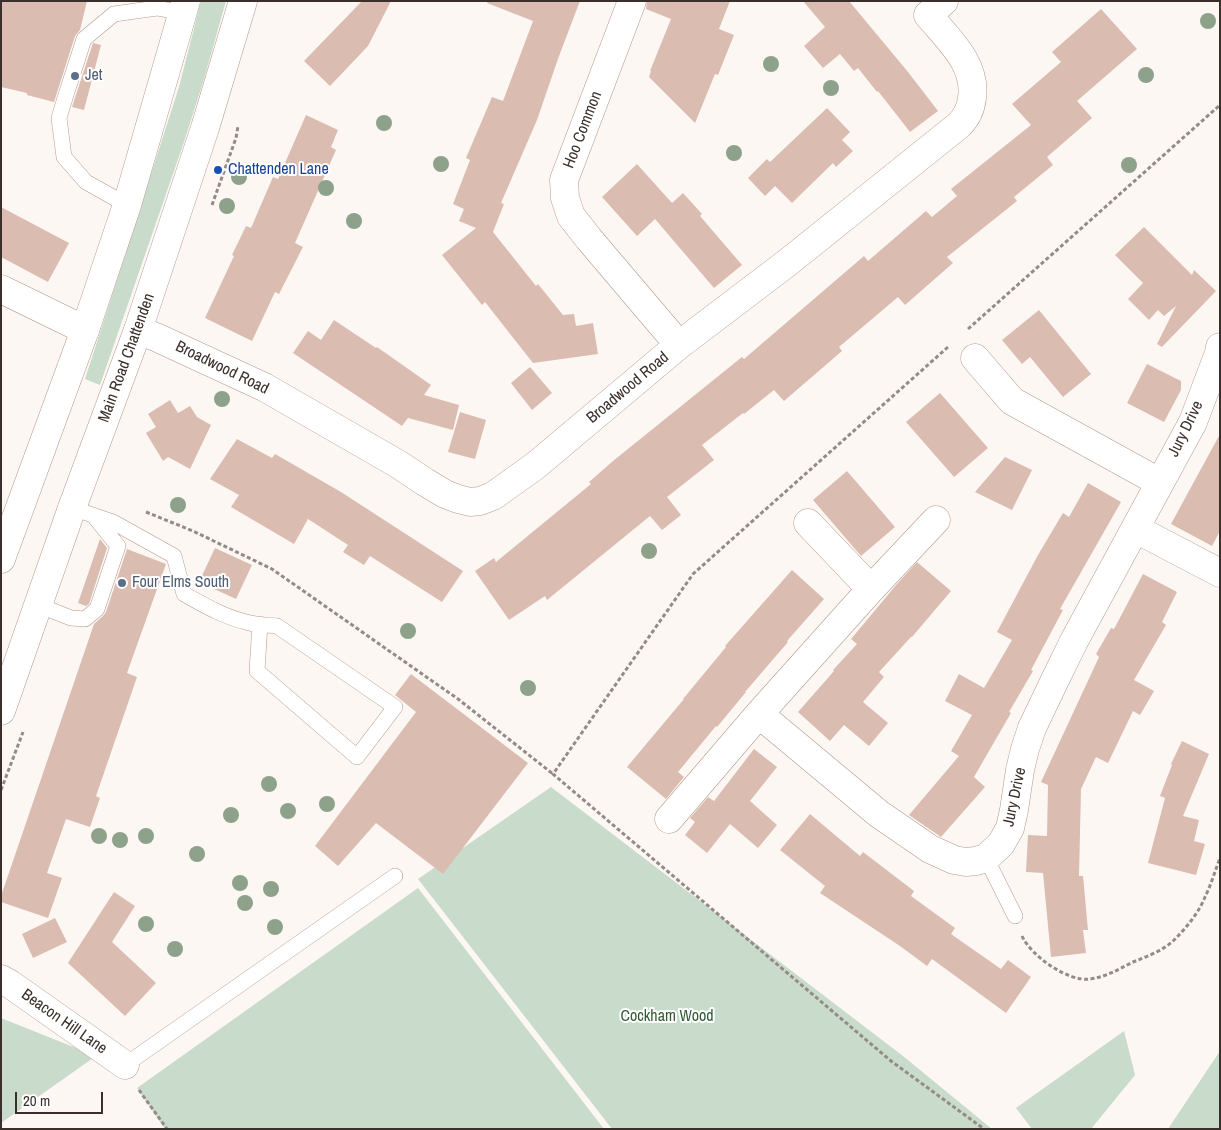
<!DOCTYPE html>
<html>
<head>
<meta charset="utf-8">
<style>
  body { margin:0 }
  #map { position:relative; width:1221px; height:1130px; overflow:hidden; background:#fdf7f4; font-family:"Archivo Narrow",sans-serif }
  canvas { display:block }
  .frame { position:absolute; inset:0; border:2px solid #3a2f2a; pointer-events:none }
  .scale { position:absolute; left:15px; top:1092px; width:88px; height:22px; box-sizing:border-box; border:2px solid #3a2f2a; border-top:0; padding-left:6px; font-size:15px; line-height:18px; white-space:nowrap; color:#3a2f2a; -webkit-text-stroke:4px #fff; paint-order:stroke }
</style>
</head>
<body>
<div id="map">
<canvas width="1221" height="1130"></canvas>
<div class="frame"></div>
<div class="scale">20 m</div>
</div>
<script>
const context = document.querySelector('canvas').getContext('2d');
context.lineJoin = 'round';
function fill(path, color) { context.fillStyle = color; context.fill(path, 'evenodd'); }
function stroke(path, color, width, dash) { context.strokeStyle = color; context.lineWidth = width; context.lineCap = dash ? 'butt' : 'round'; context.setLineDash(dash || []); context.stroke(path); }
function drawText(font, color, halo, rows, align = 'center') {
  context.font = font + ' "Archivo Narrow",sans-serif'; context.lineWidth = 4; context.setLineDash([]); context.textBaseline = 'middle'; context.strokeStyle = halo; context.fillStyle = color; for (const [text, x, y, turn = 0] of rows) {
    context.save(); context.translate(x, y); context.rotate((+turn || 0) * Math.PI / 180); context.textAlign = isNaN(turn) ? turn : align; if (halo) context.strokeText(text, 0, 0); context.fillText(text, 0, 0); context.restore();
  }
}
const green = new Path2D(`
  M 201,1 L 226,1 L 204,79 L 184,142 L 100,385 L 85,379 L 118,277 L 179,87 Z
  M 551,787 L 903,1056 L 992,1129 L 612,1129 L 418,879 Z
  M 418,888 L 604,1129 L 165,1129 L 137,1088 Z
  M 1,1018 L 96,1056 L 1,1123 Z
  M 1124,1031 L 1135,1075 L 1091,1129 L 1032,1129 L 1016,1108 Z
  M 1220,1051 L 1220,1129 L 1168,1129 Z`);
const building = new Path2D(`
  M 1,1 L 87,1 L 80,30 L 75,36 L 54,102 L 27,95 L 27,93 L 1,87 Z
  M 362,1 L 391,1 L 368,46 L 330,86 L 304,61 Z
  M 488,1 L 580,1 L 559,56 L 537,120 L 501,203 L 504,204 L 493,232 L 536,286 L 538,284 L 563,315 L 574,314 L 576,326 L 593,323 L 598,354 L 533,363 L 485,302 L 482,305 L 442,255 L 476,228 L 459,221 L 464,209 L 453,204 L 470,160 L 466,158 L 492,97 L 503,101 L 533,21 L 487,3 Z
  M 647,1 L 730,1 L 719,29 L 734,35 L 718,75 L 715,74 L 695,123 L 649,77 L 651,71 L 650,71 L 671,19 L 646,9 Z
  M 803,1 L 849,1 L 908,72 L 938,111 L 910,132 L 878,91 L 877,92 L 858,68 L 854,71 L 840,54 L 823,68 L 804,46 L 825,27 Z
  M 1101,9 L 1137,49 L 1077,101 L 1092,118 L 1047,157 L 1053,165 L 1014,197 L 1017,201 L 947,257 L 953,263 L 905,305 L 898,297 L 839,347 L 842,351 L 784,401 L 774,390 L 744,414 L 743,413 L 702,445 L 714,460 L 667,497 L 681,515 L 662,530 L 650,516 L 547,600 L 545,596 L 509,620 L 475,571 L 494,558 L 496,562 L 591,484 L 589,482 L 613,461 L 742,357 L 744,359 L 864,256 L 868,261 L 926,211 L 932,217 L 957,196 L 951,189 L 1031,125 L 1012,104 L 1061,62 L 1052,52 Z
  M 93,43 L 101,45 L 84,110 L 72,107 Z
  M 827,108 L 850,132 L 842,140 L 853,151 L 836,167 L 833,163 L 792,203 L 775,186 L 765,196 L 748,178 L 767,159 L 770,162 Z
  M 306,115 L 338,130 L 331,147 L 336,150 L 295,243 L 303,247 L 279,294 L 275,292 L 252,341 L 205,318 L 234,256 L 232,255 L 246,226 L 251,228 L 273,177 L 278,179 Z
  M 637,164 L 672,203 L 683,193 L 702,214 L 700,216 L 742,265 L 714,288 L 655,219 L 637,236 L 602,197 Z
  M 1,207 L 69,243 L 48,282 L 1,257 Z
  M 1144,227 L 1192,275 L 1194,270 L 1216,291 L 1162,347 L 1157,344 L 1176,306 L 1164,316 L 1158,310 L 1149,320 L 1128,299 L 1143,283 L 1115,255 Z
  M 1039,310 L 1091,374 L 1063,397 L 1030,357 L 1022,364 L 1002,340 Z
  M 334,320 L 376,348 L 377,347 L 431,385 L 424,395 L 459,405 L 453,430 L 408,418 L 402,426 L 293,353 L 308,331 L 321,340 Z
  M 1147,364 L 1181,381 L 1181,390 L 1164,422 L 1127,403 Z
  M 530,367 L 552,393 L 532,410 L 511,383 Z
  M 940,393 L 988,448 L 954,477 L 906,422 Z
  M 170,400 L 178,413 L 190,406 L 197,417 L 211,425 L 190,469 L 168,457 L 163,461 L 146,433 L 156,427 L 148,414 Z
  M 460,412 L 486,420 L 475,459 L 448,452 Z
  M 1220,434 L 1220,531 L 1212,546 L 1171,524 Z
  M 237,439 L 272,458 L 275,454 L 341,492 L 463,571 L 442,602 L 370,556 L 364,565 L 343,552 L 348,545 L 308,519 L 294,544 L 231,507 L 239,495 L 210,479 Z
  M 1005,457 L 1032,470 L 1012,510 L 975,492 Z
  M 847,471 L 895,527 L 861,556 L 813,500 Z
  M 1088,483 L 1121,502 L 1060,609 L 1063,610 L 1031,670 L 1033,671 L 1009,712 L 1011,713 L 974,777 L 985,787 L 941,837 L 909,815 L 959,756 L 951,751 L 972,715 L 945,701 L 959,674 L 984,688 L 1012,640 L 997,632 L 1038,555 L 1063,513 L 1069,517 Z
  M 100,539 L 107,548 L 89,604 L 86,606 L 78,603 Z
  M 215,548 L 252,565 L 236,599 L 199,582 Z
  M 127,549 L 166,564 L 127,673 L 137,677 L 96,796 L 100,798 L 90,827 L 66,819 L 47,873 L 62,878 L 48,918 L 1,902 L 1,896 L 94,624 L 103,616 L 106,612 Z
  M 917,562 L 951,591 L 912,637 L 911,637 L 879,672 L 884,677 L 863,702 L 888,723 L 869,746 L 844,725 L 830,741 L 798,712 L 834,671 L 833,670 L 857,644 L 851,639 L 897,584 Z
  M 792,570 L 824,599 L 787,641 L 788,642 L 745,692 L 746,692 L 717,727 L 716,726 L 678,772 L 684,777 L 666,799 L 627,767 L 684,699 L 683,699 L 726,647 L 725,646 Z
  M 1143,574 L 1177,592 L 1162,622 L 1166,625 L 1134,680 L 1154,691 L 1140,715 L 1133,711 L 1108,763 L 1096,757 L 1081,789 L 1079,876 L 1083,876 L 1088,930 L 1083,930 L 1086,953 L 1051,957 L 1043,873 L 1026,872 L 1028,835 L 1047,836 L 1048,785 L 1041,782 L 1099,657 L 1096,654 L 1111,628 L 1114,629 Z
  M 411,674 L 528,763 L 443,874 L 376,823 L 338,866 L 315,846 L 416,712 L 395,695 Z
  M 1182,741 L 1209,754 L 1183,816 L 1199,820 L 1194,841 L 1205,844 L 1196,875 L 1148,863 L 1165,798 L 1160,796 L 1172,765 L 1171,764 Z
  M 754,749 L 777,767 L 750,801 L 777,825 L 758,848 L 730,824 L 707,853 L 685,835 L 695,822 L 690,818 L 708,797 L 714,801 Z
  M 810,814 L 860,856 L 863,852 L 914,891 L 911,896 L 955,928 L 951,934 L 1001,969 L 1008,960 L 1031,977 L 1006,1013 L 932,959 L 927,966 L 900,946 L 820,893 L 825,886 L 780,850 Z
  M 114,892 L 135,906 L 112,942 L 156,983 L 125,1016 L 68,963 Z
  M 55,918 L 67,942 L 33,958 L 22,934 Z`);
const path = new Path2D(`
  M 212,205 L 236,138 L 238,126
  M 968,329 L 1220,105
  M 948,347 L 693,574 L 553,774 L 891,1061 L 984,1129
  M 146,512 L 193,531 L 272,569 L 458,699 L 553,774
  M 1,790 L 23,732
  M 1022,936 C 1031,956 1068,982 1090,979 C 1106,977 1119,969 1133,962 C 1148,956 1165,950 1176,938 C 1187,927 1199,912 1205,897 C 1211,885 1215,871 1220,858
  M 139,1090 L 167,1129`);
const service = new Path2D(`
  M 127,205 L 86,182 L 64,157 L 59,118 L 65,98 L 84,39 L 114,14 L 157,8 L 183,13
  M 72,508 L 113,522 L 174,556 L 184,594 C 204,605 224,617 246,622 C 256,625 267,625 277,626 L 395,707 L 357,757 L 257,671 L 260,624
  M 38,605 L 71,618 L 85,619 L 97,609 L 118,546 L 93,515
  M 986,858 L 1015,916
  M 125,1065 L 395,876`);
const minor = new Path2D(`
  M 632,1 L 564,180 L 565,198 L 571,216 L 589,239 L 679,345
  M 1,289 L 85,330
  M 138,330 L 158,338 L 264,387 L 398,464 L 425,482 L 445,494 L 458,499 L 470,502 L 480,501 L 493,496 L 535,466 L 679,345 L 787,263 L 959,125 C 967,117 971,108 972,98 C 977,64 948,39 928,15 L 944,1
  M 975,358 L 1012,401 L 1159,482
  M 808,523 L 871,589
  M 1136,529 L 1220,573
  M 759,714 L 879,814 L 930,849 L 954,860 L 966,862 L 976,861 L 986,858 L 1001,844 L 1010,828 L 1014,810 L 1020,770 L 1025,749 L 1032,728 L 1053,684 L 1074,641 L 1193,422 L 1219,353 L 1220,347
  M 669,819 L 759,714 L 871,589 L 936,520
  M 1,979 L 10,984 L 125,1065`);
const primary = new Path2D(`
  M 1,559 L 85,330 L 127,205 L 186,1
  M 1,711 L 72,508 L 138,330 L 205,128 L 243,1`);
const trees = [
  [1208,21],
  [771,64],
  [1146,75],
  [831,88],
  [384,123],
  [734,153],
  [441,164],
  [1129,165],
  [239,177],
  [326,188],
  [227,206],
  [354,221],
  [222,399],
  [178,505],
  [649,551],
  [408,631],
  [528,688],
  [269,784],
  [327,804],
  [288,811],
  [231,815],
  [99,836],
  [146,836],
  [120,840],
  [197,854],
  [240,883],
  [271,889],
  [245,903],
  [146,924],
  [275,927],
  [175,949]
];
const markers = [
  [75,76,5,"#5c6f8a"],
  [218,170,5,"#1a4fb4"],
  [122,583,5,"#5c6f8a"]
];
const serviceNames = [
  ["Jet",85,76],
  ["Four Elms South",132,583]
];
const streetNames = [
  ["Hoo Common",583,130,-69],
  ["Main Road Chattenden",127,358,-70],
  ["Broadwood Road",222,368,26],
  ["Broadwood Road",628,388,-40],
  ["Jury Drive",1186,429,-64],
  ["Jury Drive",1015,797,-78],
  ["Beacon Hill Lane",64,1022,35]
];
const transitNames = [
  ["Chattenden Lane",228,170]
];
const parkNames = [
  ["Cockham Wood",667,1017]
];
fill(green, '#c9dbca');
fill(building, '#dabcb0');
stroke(service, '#b4988c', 16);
stroke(minor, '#b4988c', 29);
stroke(primary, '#b4988c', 29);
stroke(path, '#948b87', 3, [4, 2.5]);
stroke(service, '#fff', 15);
stroke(minor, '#fff', 28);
stroke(primary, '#fff', 28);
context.fillStyle = '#8da18b';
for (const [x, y] of trees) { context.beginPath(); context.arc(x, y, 8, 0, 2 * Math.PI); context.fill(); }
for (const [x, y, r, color] of markers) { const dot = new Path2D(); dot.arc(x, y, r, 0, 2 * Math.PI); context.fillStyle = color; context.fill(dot); stroke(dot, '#fff', 2); }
drawText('16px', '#4e5e75', '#fff', serviceNames, 'left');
drawText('16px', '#3a2f2a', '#fff', streetNames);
drawText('16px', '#164399', '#fff', transitNames, 'left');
drawText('16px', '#315b35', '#fff', parkNames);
</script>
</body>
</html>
